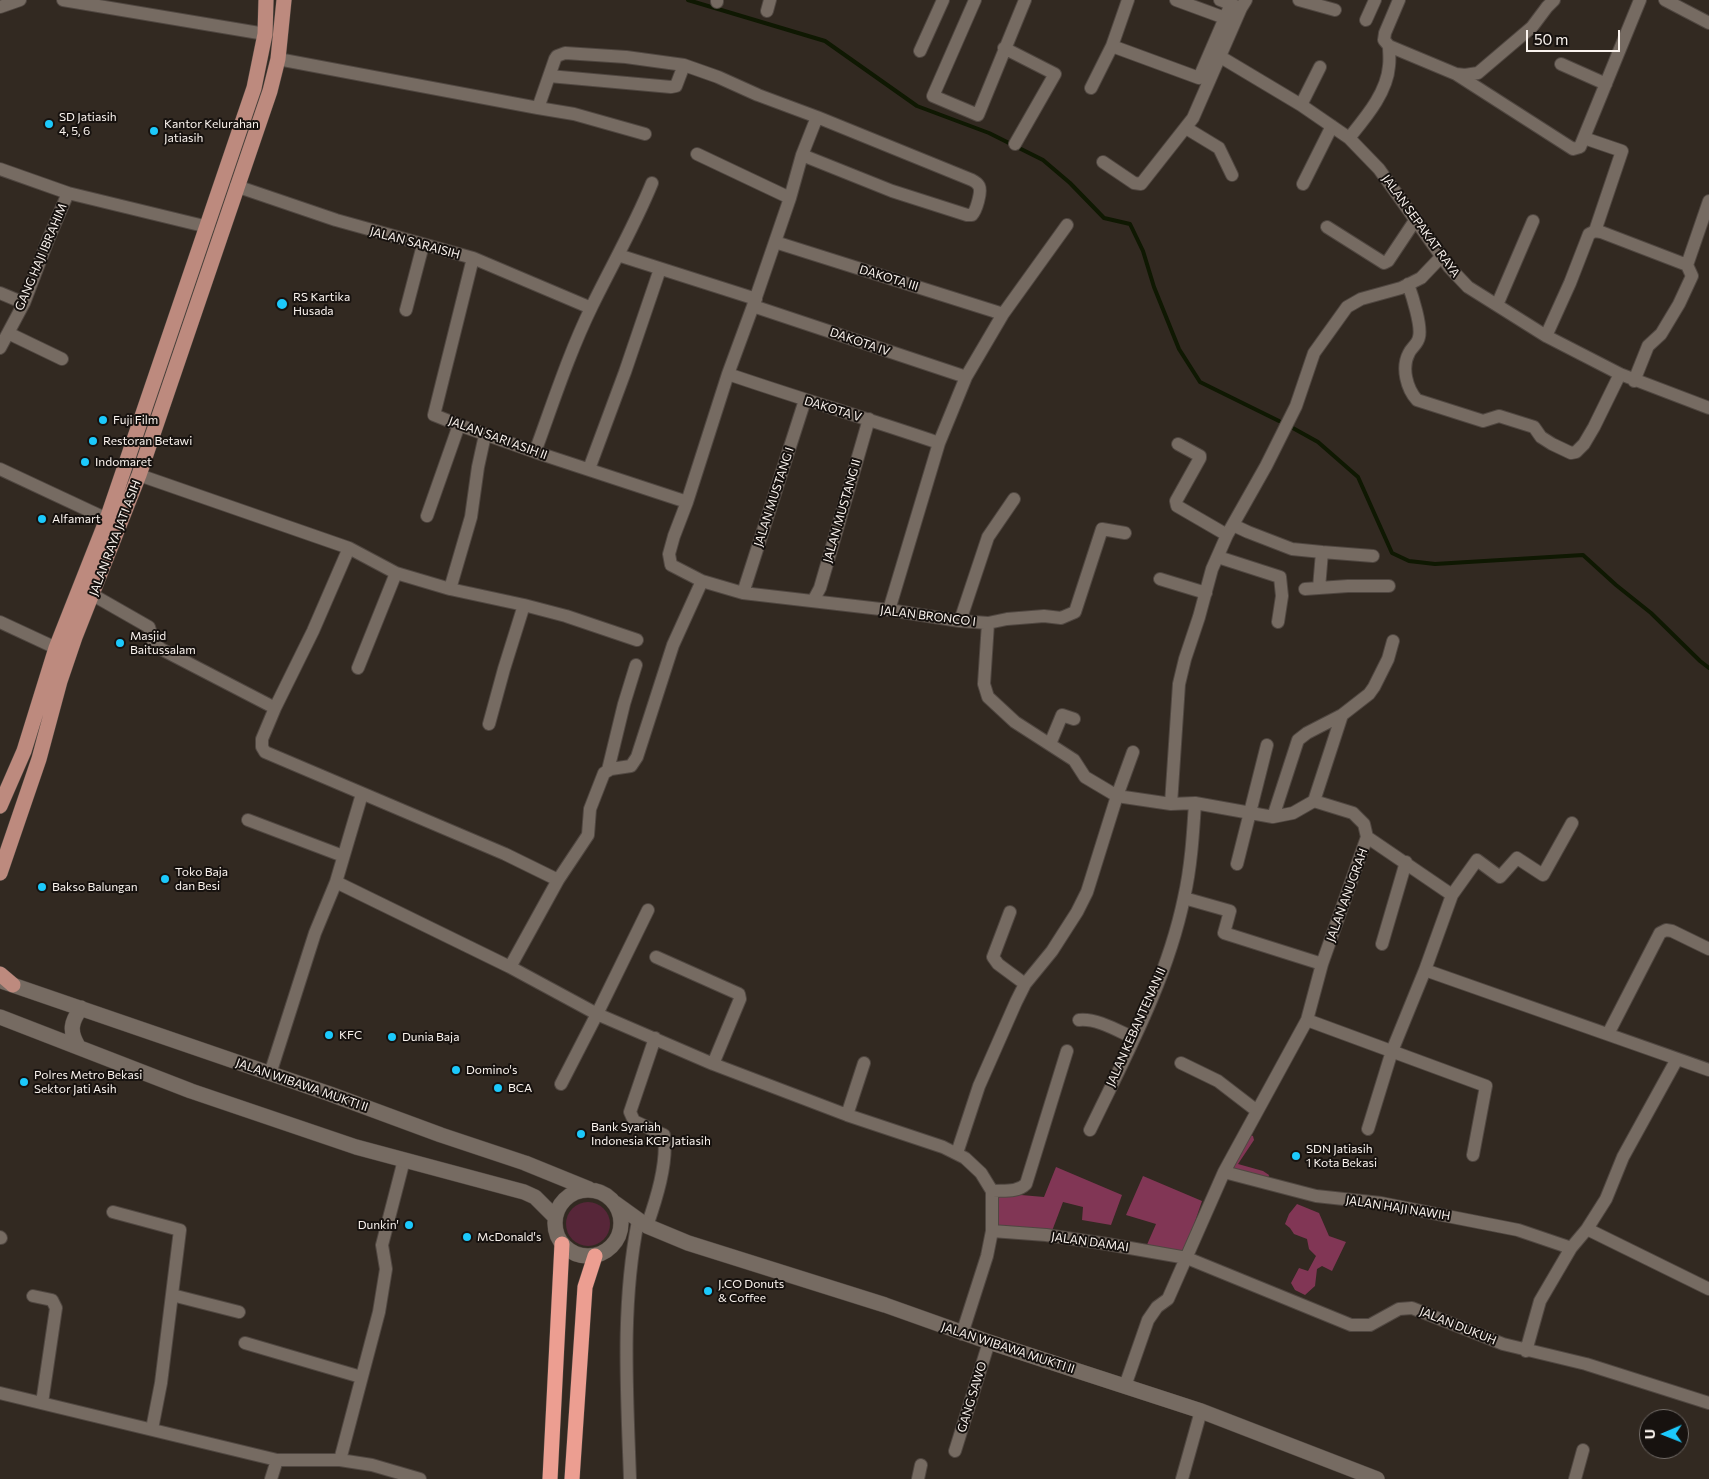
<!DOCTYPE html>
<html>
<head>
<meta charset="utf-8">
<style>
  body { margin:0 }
  #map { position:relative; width:1709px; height:1479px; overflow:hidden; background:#322921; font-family:Commissioner,sans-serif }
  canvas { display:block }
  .north { position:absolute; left:1639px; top:1409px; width:50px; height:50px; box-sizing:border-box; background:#17120f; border:1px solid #726c68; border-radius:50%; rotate:269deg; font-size:14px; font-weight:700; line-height:20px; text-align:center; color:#faf3ee }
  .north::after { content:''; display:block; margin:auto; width:18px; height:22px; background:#1cc9fc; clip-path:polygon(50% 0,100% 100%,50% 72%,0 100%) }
  .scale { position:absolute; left:1526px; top:30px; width:94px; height:22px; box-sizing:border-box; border:2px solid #faf3ee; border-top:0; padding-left:6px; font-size:15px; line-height:18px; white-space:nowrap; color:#faf3ee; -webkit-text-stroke:4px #17120f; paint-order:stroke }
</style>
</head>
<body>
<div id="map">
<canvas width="1709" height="1479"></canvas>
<div class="north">U</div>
<div class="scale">50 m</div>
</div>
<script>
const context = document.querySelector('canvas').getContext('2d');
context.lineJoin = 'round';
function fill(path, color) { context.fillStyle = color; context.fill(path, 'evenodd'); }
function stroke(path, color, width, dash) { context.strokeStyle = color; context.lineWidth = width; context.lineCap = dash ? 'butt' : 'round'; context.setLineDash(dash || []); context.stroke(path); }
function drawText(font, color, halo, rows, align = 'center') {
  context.font = font + ' Commissioner,sans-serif'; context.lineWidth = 4; context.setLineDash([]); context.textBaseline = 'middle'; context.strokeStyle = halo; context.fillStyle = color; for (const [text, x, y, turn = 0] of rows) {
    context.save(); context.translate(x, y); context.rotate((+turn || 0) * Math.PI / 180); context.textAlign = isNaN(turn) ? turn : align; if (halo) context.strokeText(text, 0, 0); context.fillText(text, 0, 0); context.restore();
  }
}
const green = new Path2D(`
  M566 1224a22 22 0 1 1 44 0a22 22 0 1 1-44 0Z`);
const forest = new Path2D(`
  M 1246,1133 L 1253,1136 L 1254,1140 L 1238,1164 L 1263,1171 L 1269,1175 L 1267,1183 L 1224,1172 Z
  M 1056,1167 L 1122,1195 L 1111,1225 L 1082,1220 L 1083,1207 L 1063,1202 L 1052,1231 L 998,1227 L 998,1193 L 1044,1197 Z
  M 1143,1176 L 1202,1201 L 1184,1254 L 1146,1247 L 1156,1224 L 1126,1215 Z
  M 1297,1204 L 1319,1213 L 1329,1236 L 1346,1242 L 1332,1271 L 1322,1266 L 1317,1269 L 1315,1286 L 1305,1295 L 1295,1290 L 1291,1283 L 1299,1268 L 1308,1271 L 1316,1256 L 1309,1249 L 1307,1239 L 1294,1234 L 1290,1228 L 1285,1224 L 1289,1214 Z`);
const stream = new Path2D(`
  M 688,0 L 825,41 L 917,106 L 989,133 L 1043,160 L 1070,183 L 1104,218 L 1130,224 L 1143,251 L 1154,287 L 1179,349 L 1200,382 L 1279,421
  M 1291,427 L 1318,442 L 1358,477 L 1392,553 L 1409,561 L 1435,564 L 1583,555 L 1616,585 L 1651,613 L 1700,661 L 1709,668`);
const street = new Path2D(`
  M 63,0 L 265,34
  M 975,0 L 933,96 L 978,115 L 1025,0
  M 1176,0 L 1225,18
  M 1220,0 L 1238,7
  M 1299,0 L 1335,10
  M 1399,0 L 1385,33 L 1384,40 L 1389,46 L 1456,74 L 1465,75 L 1478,73 L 1532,27 L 1547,7 L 1554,0
  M 1665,0 L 1709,23
  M 717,2 L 717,0
  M 0,7 L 20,0
  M 767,11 L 770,0
  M 1366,20 L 1375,0
  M 1112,46 L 1199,78 L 1231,4
  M 1004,48 L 1055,74 L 1015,144
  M 920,51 L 943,0
  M 1219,56 L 1301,105 L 1349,138 L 1379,169 L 1449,267 L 1468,287 L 1546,336 L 1620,374 L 1709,408
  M 278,59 L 538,108 L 555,59 L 557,56 L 565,53 L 626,57 L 684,65 L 718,77 L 758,95 L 817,117 L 802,155 L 790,198 L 753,306 L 728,374 L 687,502 L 674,536 L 669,554 L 671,565 L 702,581 L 743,593 L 889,610 L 960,621 L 988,623 L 1007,619 L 1044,616 L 1061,618 L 1075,612 L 1102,529 L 1125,533
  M 1561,64 L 1606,84
  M 1456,74 L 1573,149 L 1580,147 L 1640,0
  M 549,76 L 671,87 L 676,86 L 684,65
  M 1091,88 L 1112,46 L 1128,0
  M 1301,105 L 1320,67
  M 538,108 L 574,114 L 645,134
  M 1186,128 L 1219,148 L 1232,175
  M 1349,138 C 1365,118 1387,93 1389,66 C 1390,59 1389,52 1389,46
  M 1584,138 L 1622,151 L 1595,231
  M 697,154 L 790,198
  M 802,155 L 892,191 L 967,215 L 972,215 C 976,211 982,192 979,186 C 978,184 974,181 972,180 L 817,117
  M 1103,162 L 1134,183 L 1141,184 L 1193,118 L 1241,8 L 1246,0
  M 0,169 L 68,193 L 208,227
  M 1303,184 L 1332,126
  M 236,186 L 336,220 L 473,258 L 591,308
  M 1327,227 L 1384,263 L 1388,261 L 1416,219
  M 775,242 L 1003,314
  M 618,255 L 756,299
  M 473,258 L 434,415 L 459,425 L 535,452 L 687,502
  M 1408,284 C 1412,295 1422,326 1419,337 C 1418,344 1411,348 1409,353 C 1401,368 1407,389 1417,400 L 1483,421 L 1499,416 L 1534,427 L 1541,437 L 1552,444 L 1571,453 L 1576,452 L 1584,444 L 1594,427 L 1620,374
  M 0,293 L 24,303
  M 1497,305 L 1533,221
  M 753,306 L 966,377
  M 406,310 L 423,245
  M 8,333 L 62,359
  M 1546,336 L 1570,283 L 1589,234 L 1595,231 L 1601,232 L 1687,265
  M 0,348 L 24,303 L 48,240 L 68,193
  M 728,374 C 798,398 869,419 939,443
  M 1634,381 L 1648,346 L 1661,334 L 1679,304 L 1692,276 L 1687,265 L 1709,201
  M 1178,444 L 1200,456 L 1200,458 L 1176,501 L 1177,506 L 1227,535
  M 535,452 C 553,403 569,353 592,306 C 612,265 635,225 652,183
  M 0,469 L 107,519
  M 589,469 L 625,372 L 660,269
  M 139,475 L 349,548 L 396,573 L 450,589 L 524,605 L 566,616 L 637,640
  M 427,516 L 459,425
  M 1233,525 L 1248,532 L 1292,549 L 1322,552 L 1319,588 L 1348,586 L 1389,586
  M 349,548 L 313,631 L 275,708 L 262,739 L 262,747 L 265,752 L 505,854 L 558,880
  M 1322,552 L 1373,556
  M 1218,557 L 1280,577 L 1282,596 L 1278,622
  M 1160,579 L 1206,593
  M 450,589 L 471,517 L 478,467 L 485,435
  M 1305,589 L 1319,588
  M 743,593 L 805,400
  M 93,595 L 149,627 L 154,644 L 161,649 L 275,708
  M 813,601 L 820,588 L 869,419
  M 889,610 L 939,443 L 966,377 L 1003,314 L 1067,225
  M 960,621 L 988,537 L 1014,499
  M 0,622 L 56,648
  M 988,623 L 984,684 L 988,697 L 1015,722 L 1074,760 L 1085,777 L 1117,796 L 1171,804 L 1195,803 L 1273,817 L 1293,813 L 1314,801 L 1353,813 L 1364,824 L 1367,837 L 1322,964 L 1307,1020 L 1224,1172 L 1168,1299 L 1157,1307 L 1148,1320 L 1125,1386
  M 358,668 L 396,573
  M 489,724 L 504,669 L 524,605
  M 1050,744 L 1062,715 L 1074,719
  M 608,770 L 624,704 L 636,665
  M 1314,801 L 1342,715 L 1369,694 L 1374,687 L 1388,659 L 1393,641
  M 1171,804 L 1179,684 L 1185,659 L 1199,617 L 1212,569 L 1227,535 L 1266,466 L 1296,406 L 1314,353 L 1347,307 L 1361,299 L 1401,288 L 1421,278 L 1441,257
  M 1273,817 L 1298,740 L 1307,733 L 1342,715
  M 248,820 L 343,856
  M 1367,837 L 1452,895 L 1425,970 L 1709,1070
  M 1237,864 L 1267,745
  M 336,882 L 510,967 L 597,1014 L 713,1064 L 847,1115 L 943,1147 L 965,1158 L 981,1173 L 992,1191 L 992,1231 L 987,1256 L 962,1334
  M 1452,895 L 1477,860 L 1500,877 L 1517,858 L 1543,875 L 1572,823
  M 1184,898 L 1230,911 L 1224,933 L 1322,964
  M 1010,912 L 993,957 L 998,964 L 1025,984
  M 1382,944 L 1406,862
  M 656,957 L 739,994 L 740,999 L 713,1064
  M 510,967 L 558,880 L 588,835 L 590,809 L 604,773 L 611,769 L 631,766 L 637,757 L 673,645 L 702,581
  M 1079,1020 C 1097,1018 1118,1031 1134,1038
  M 1307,1020 L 1486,1086 L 1473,1155
  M 1608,1034 L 1660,933 L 1666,930 L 1672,931 L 1709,949
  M 1181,1063 L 1218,1081 L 1257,1111
  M 270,1074 L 315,933 L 336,882 L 362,794
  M 561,1084 L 597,1014 L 648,910
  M 847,1115 L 864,1063
  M 1368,1129 L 1392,1051 L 1425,970
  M 1090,1130 C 1126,1055 1167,980 1184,898 C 1191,867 1193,835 1195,803
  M 957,1153 L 979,1086 L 1016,1002 L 1025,984 L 1052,951 L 1077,912 L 1087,892 L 1117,796 L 1133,752
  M 1224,1172 L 1316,1196 L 1381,1203 L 1518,1230 L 1571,1248
  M 992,1191 C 1003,1190 1017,1193 1026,1184 L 1067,1051
  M 113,1212 L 180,1230 L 161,1383 L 152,1429
  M 647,1226 C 656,1200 668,1163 664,1135 L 634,1121 L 630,1112 L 655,1038
  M 1587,1229 L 1709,1289
  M 992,1231 L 1046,1235 L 1107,1244 L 1187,1258 L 1351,1325 L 1370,1325 L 1399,1309 L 1412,1308 L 1503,1344 L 1586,1364 L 1709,1403
  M 0,1237 L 1,1238
  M 172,1295 L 239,1312
  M 33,1296 L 52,1300 L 56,1308 L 42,1403
  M 245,1343 L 361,1377
  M 1526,1351 L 1540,1301 L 1571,1248 L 1587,1229 L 1606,1199 L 1623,1157 L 1677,1059
  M 0,1393 L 277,1460 L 340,1460 L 372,1465 L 420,1479
  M 955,1451 L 989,1342
  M 340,1460 L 379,1312 L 386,1269 L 382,1245 L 404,1160
  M 271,1479 L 277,1460
  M 630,1479 C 627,1392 621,1306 638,1221
  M 918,1479 L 921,1465
  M 1182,1479 L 1201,1411
  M 1575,1479 L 1583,1450`);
const secondary = new Path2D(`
  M 1,981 L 330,1094 L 441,1135 L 525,1163 L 589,1189
  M 0,1017 L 191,1091 L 356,1147 L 524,1192 L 535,1197 L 555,1217
  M 78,1046 C 69,1031 71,1022 81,1008
  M555 1223a33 33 0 1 1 66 0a33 33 0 1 1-66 0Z
  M 615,1203 L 647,1226 L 688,1243 L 885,1305 L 989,1342 L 1201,1411 L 1377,1479`);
const primary = new Path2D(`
  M 0,806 L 24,751 L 56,648 L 107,519 L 254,88 L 265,34 L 266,0
  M 0,873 L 39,759 L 60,681 L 75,637 L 139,475 L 270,91 L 278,59 L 284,0
  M 0,974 L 13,985`);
const highway = new Path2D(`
  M 550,1479 L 562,1244
  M 572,1479 L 585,1287 L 595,1256`);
const markers = [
  [49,124,5,"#1cc9fc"],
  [154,131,5,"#1cc9fc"],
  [282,304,6,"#1cc9fc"],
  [103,420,5,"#1cc9fc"],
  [93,441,5,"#1cc9fc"],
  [85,462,5,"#1cc9fc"],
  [42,519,5,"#1cc9fc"],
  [120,643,5,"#1cc9fc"],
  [165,879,5,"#1cc9fc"],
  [42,887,5,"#1cc9fc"],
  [329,1035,5,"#1cc9fc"],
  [392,1037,5,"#1cc9fc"],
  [456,1070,5,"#1cc9fc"],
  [24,1082,5,"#1cc9fc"],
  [498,1088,5,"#1cc9fc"],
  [581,1134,5,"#1cc9fc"],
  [1296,1156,5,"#1cc9fc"],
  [409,1225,5,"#1cc9fc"],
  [467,1237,5,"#1cc9fc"],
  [708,1291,5,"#1cc9fc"]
];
const poiNames = [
  ["SD Jatiasih",59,117],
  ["4, 5, 6",59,131],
  ["Kantor Kelurahan",164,124],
  ["Jatiasih",164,138],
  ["RS Kartika",293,297],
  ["Husada",293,311],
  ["Fuji Film",113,420],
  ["Restoran Betawi",103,441],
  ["Indomaret",95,462],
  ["Alfamart",52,519],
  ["Masjid",130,636],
  ["Baitussalam",130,650],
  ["Toko Baja",175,872],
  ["dan Besi",175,886],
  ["Bakso Balungan",52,887],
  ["KFC",339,1035],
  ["Dunia Baja",402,1037],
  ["Domino's",466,1070],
  ["Polres Metro Bekasi",34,1075],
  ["Sektor Jati Asih",34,1089],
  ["BCA",508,1088],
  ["Bank Syariah",591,1127],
  ["Indonesia KCP Jatiasih",591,1141],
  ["SDN Jatiasih",1306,1149],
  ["1 Kota Bekasi",1306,1163],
  ["Dunkin'",399,1225,"right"],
  ["McDonald's",477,1237],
  ["J.CO Donuts",718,1284],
  ["& Coffee",718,1298]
];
const streetNames = [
  ["JALAN SEPAKAT RAYA",1421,226,54],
  ["JALAN SARAISIH",415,243,15],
  ["GANG HAJI IBRAHIM",41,257,-67],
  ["DAKOTA III",889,278,17],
  ["DAKOTA IV",860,342,19],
  ["DAKOTA V",833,409,17],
  ["JALAN SARI ASIH II",498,438,20],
  ["JALAN MUSTANG I",774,497,-72],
  ["JALAN MUSTANG II",842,511,-74],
  ["JALAN RAYA JATI ASIH",115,538,-69],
  ["JALAN BRONCO I",928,616,7],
  ["JALAN ANUGRAH",1347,895,-70],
  ["JALAN KEBANTENAN II",1136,1027,-66],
  ["JALAN WIBAWA MUKTI II",302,1085,19],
  ["JALAN HAJI NAWIH",1398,1208,9],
  ["JALAN DAMAI",1090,1242,8],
  ["JALAN DUKUH",1458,1326,22],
  ["JALAN WIBAWA MUKTI II",1008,1348,18],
  ["GANG SAWO",972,1397,-73]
];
fill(green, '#572639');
fill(forest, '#813655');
stroke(stream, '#0f1802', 4);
stroke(street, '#504741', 14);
stroke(secondary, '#504741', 16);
stroke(primary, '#504741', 16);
stroke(highway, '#504741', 16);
stroke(street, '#766b62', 12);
stroke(secondary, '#766b62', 15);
stroke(primary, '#bd8a7e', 15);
stroke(highway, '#ec9e91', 15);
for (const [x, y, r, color] of markers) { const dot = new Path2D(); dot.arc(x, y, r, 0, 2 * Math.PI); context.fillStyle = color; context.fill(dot); stroke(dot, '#17120f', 2); }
drawText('12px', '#faf3ee', '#17120f', poiNames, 'left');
drawText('12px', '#faf3ee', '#17120f', streetNames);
</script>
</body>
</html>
